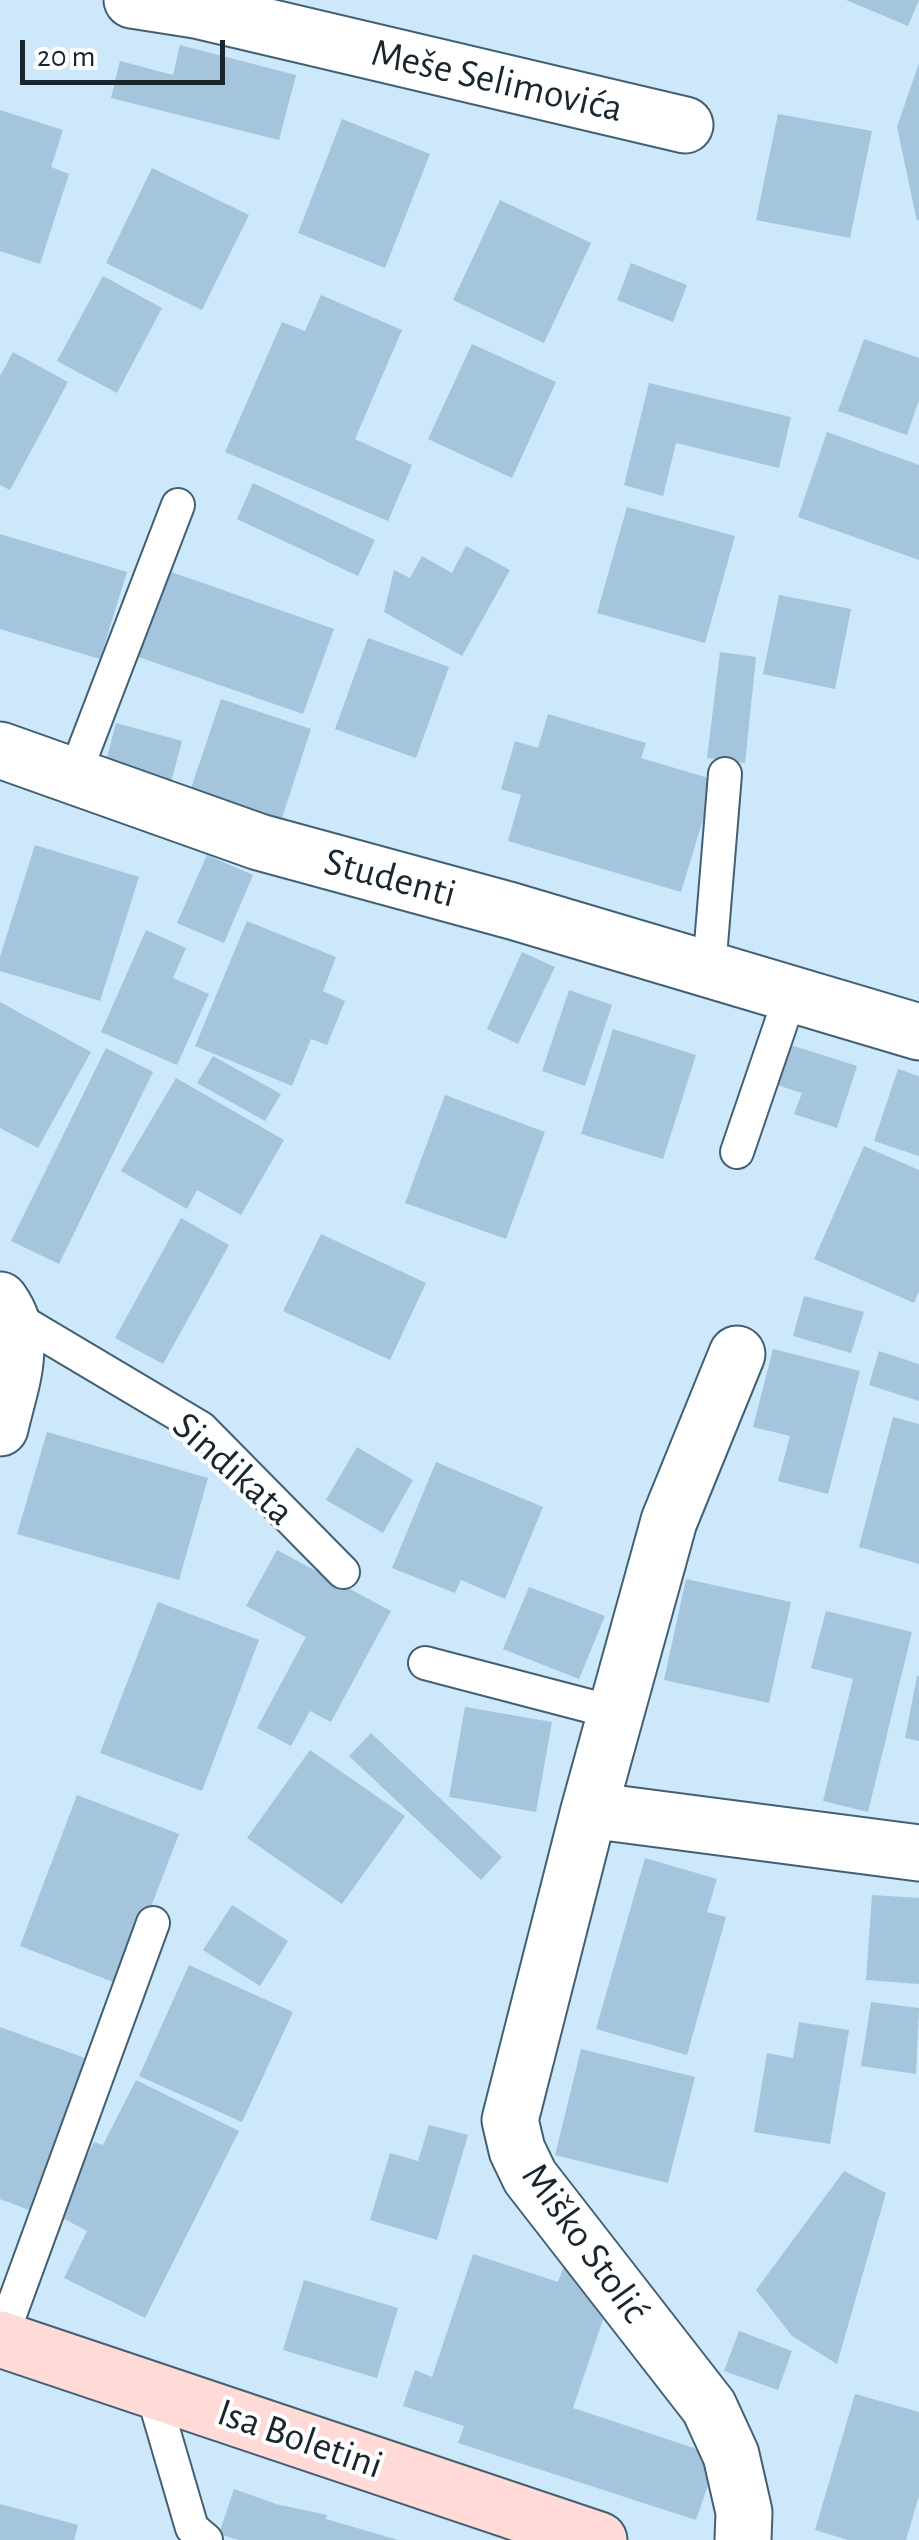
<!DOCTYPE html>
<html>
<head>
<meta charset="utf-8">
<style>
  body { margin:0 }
  #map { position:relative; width:919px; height:2540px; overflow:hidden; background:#cde8fa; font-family:"Alegreya Sans",sans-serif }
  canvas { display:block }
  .scale { position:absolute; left:20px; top:40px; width:205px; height:45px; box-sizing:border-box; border:5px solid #19262e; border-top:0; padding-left:12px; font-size:30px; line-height:35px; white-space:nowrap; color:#19262e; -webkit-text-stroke:8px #fff; paint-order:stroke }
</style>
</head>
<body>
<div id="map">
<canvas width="919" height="2540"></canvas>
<div class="scale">20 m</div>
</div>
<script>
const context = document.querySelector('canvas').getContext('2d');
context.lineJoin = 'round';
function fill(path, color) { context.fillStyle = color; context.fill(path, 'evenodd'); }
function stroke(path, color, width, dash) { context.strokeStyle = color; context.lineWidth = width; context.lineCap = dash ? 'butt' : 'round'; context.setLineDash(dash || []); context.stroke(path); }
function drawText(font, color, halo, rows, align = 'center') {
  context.font = font + ' "Alegreya Sans",sans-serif'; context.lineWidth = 8; context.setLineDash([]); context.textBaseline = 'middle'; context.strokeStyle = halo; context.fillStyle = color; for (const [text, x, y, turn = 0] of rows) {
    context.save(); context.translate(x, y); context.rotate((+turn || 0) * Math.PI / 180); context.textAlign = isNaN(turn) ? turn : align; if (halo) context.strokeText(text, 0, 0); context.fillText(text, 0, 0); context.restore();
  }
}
const building = new Path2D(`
  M 846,0 L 919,0 L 908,26 Z
  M 180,45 L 296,75 L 279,140 L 111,98 L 120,61 L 173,75 Z
  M 919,63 L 919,220 L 917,221 L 897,127 Z
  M 0,110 L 63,130 L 51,167 L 69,174 L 40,264 L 0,251 Z
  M 778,114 L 872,131 L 850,238 L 756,220 Z
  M 342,119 L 430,154 L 385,268 L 298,233 Z
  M 152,168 L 249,215 L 202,310 L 106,263 Z
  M 500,200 L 591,243 L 544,343 L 453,300 Z
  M 631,263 L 687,285 L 673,322 L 617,300 Z
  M 103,276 L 162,308 L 117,393 L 57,361 Z
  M 321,295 L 402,330 L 355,439 L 412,465 L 388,521 L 225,452 L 282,322 L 305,331 Z
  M 864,339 L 919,358 L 919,400 L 907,435 L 838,411 Z
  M 472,344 L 556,382 L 512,478 L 428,439 Z
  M 13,352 L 68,382 L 10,490 L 0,485 L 0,376 Z
  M 649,383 L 791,417 L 779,468 L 676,443 L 663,496 L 624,485 Z
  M 827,432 L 919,465 L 919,560 L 798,517 Z
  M 253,483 L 375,540 L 358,576 L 237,519 Z
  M 627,507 L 735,536 L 705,643 L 597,613 Z
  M 0,534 L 127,572 L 100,659 L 0,629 Z
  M 466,546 L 510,570 L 462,656 L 384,612 L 394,570 L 410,578 L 422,556 L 452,573 Z
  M 160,568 L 334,629 L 303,714 L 130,654 Z
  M 779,595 L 851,609 L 835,689 L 763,674 Z
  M 368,638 L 449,667 L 416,758 L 335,729 Z
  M 720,652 L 756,657 L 745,763 L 707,758 Z
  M 221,699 L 311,729 L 281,821 L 190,791 Z
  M 548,714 L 646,743 L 641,758 L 715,780 L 681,892 L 508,841 L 521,795 L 501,789 L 515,741 L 538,748 Z
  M 116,723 L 182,741 L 171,782 L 105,765 Z
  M 35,845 L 139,877 L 100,1001 L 0,971 L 0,957 Z
  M 207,855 L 253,875 L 224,943 L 177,923 Z
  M 247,921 L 336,957 L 323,991 L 345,1001 L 327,1045 L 311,1039 L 292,1086 L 195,1046 Z
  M 146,930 L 186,948 L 173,978 L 209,994 L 177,1065 L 101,1032 Z
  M 522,952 L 555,967 L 518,1044 L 487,1029 Z
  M 569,990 L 612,1005 L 585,1086 L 542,1071 Z
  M 0,1002 L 91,1052 L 38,1148 L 0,1128 Z
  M 613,1029 L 696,1055 L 663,1159 L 581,1134 Z
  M 781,1042 L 857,1066 L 837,1128 L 794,1114 L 802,1093 L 768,1082 Z
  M 106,1048 L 153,1072 L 59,1264 L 11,1241 Z
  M 213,1056 L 281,1094 L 265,1121 L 197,1083 Z
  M 898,1069 L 919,1076 L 919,1156 L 874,1141 Z
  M 176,1078 L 284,1140 L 241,1215 L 197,1190 L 187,1209 L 121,1171 Z
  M 445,1095 L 545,1132 L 506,1239 L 405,1203 Z
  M 864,1146 L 919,1170 L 919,1291 L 914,1303 L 814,1259 Z
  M 181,1218 L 229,1245 L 163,1364 L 115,1338 Z
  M 321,1234 L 426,1283 L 390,1360 L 283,1311 Z
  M 804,1296 L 864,1312 L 851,1353 L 793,1336 Z
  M 773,1349 L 860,1371 L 828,1494 L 778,1481 L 790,1436 L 753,1427 Z
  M 879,1351 L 919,1364 L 919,1401 L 869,1385 Z
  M 893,1417 L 919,1424 L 919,1564 L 859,1547 Z
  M 47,1432 L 208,1478 L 179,1580 L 17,1534 Z
  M 357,1447 L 413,1480 L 383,1533 L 326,1500 Z
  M 436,1462 L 543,1507 L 505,1599 L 461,1580 L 455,1593 L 392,1568 Z
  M 277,1550 L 391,1611 L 331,1722 L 310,1711 L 291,1746 L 257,1728 L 306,1637 L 246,1606 Z
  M 686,1579 L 791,1602 L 769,1703 L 664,1680 Z
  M 529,1587 L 605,1616 L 579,1679 L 503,1649 Z
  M 158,1602 L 259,1640 L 202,1791 L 100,1753 Z
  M 826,1611 L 912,1632 L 868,1812 L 823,1801 L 853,1679 L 811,1668 Z
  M 917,1676 L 919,1676 L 919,1741 L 905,1738 Z
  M 465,1707 L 552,1722 L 536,1812 L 449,1797 Z
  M 371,1733 L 502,1857 L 481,1880 L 349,1756 Z
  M 310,1750 L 405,1816 L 342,1904 L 247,1838 Z
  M 77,1795 L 179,1834 L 121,1985 L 20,1946 Z
  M 645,1858 L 717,1879 L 707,1912 L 726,1917 L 687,2055 L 596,2029 Z
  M 872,1895 L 919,1898 L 919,1984 L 866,1980 Z
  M 232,1905 L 288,1941 L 260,1986 L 203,1950 Z
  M 189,1965 L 293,2012 L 242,2122 L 139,2076 Z
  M 871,2002 L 919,2008 L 916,2074 L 861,2066 Z
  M 799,2022 L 849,2030 L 830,2144 L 754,2132 L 767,2053 L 793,2058 Z
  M 0,2027 L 85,2058 L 29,2210 L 0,2199 Z
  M 581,2049 L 695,2077 L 668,2183 L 555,2155 Z
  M 136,2080 L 239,2131 L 145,2318 L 64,2278 L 87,2231 L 57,2215 L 94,2142 L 103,2145 Z
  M 429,2125 L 468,2135 L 437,2240 L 370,2220 L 390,2153 L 418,2161 Z
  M 844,2171 L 886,2193 L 837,2364 L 792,2336 L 756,2290 Z
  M 473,2254 L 558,2282 L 565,2263 L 609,2302 L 573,2408 L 718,2456 L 696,2520 L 458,2443 L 464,2426 L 403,2406 L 415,2370 L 432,2377 Z
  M 304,2280 L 398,2308 L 377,2378 L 283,2350 Z
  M 739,2331 L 792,2351 L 778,2390 L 724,2371 Z
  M 855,2394 L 919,2412 L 919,2496 L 906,2540 L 848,2540 L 815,2530 Z
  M 234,2489 L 276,2504 L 327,2515 L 326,2519 L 398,2540 L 239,2540 L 219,2534 Z
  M 0,2504 L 78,2525 L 74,2540 L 0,2540 Z`);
const service = new Path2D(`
  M 74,776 L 178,505
  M 709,969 L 725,774
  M 737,1152 L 791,994
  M 11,1315 L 201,1428 L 343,1572
  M 425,1663 L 616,1713
  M 1,2339 L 153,1923
  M 151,2388 L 192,2528 L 206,2540`);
const minor = new Path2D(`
  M 132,0 L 196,10 L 685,125
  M 0,750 L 259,842 L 512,911 L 919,1032
  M 0,1300 C 30,1341 10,1383 0,1428
  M 589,1810 L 669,1521 L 737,1354
  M 743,2540 L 744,2512 L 731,2455 L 709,2407 L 530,2177 L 517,2150 L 510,2120 L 589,1810 L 919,1853`);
const secondary = new Path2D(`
  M 0,2339 L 599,2540`);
const streetNames = [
  ["Meše Selimovića",497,81,13],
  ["Studenti",390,878,15],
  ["Sindikata",233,1469,42],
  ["Miško Stolić",585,2243,54],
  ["Isa Boletini",300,2439,19]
];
fill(building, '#a4c5db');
stroke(service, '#426073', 36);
stroke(minor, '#426073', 59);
stroke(secondary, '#426073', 59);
stroke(service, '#fff', 32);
stroke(minor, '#fff', 55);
stroke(secondary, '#ffdad6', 55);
drawText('40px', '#19262e', '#fff', streetNames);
</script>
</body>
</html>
